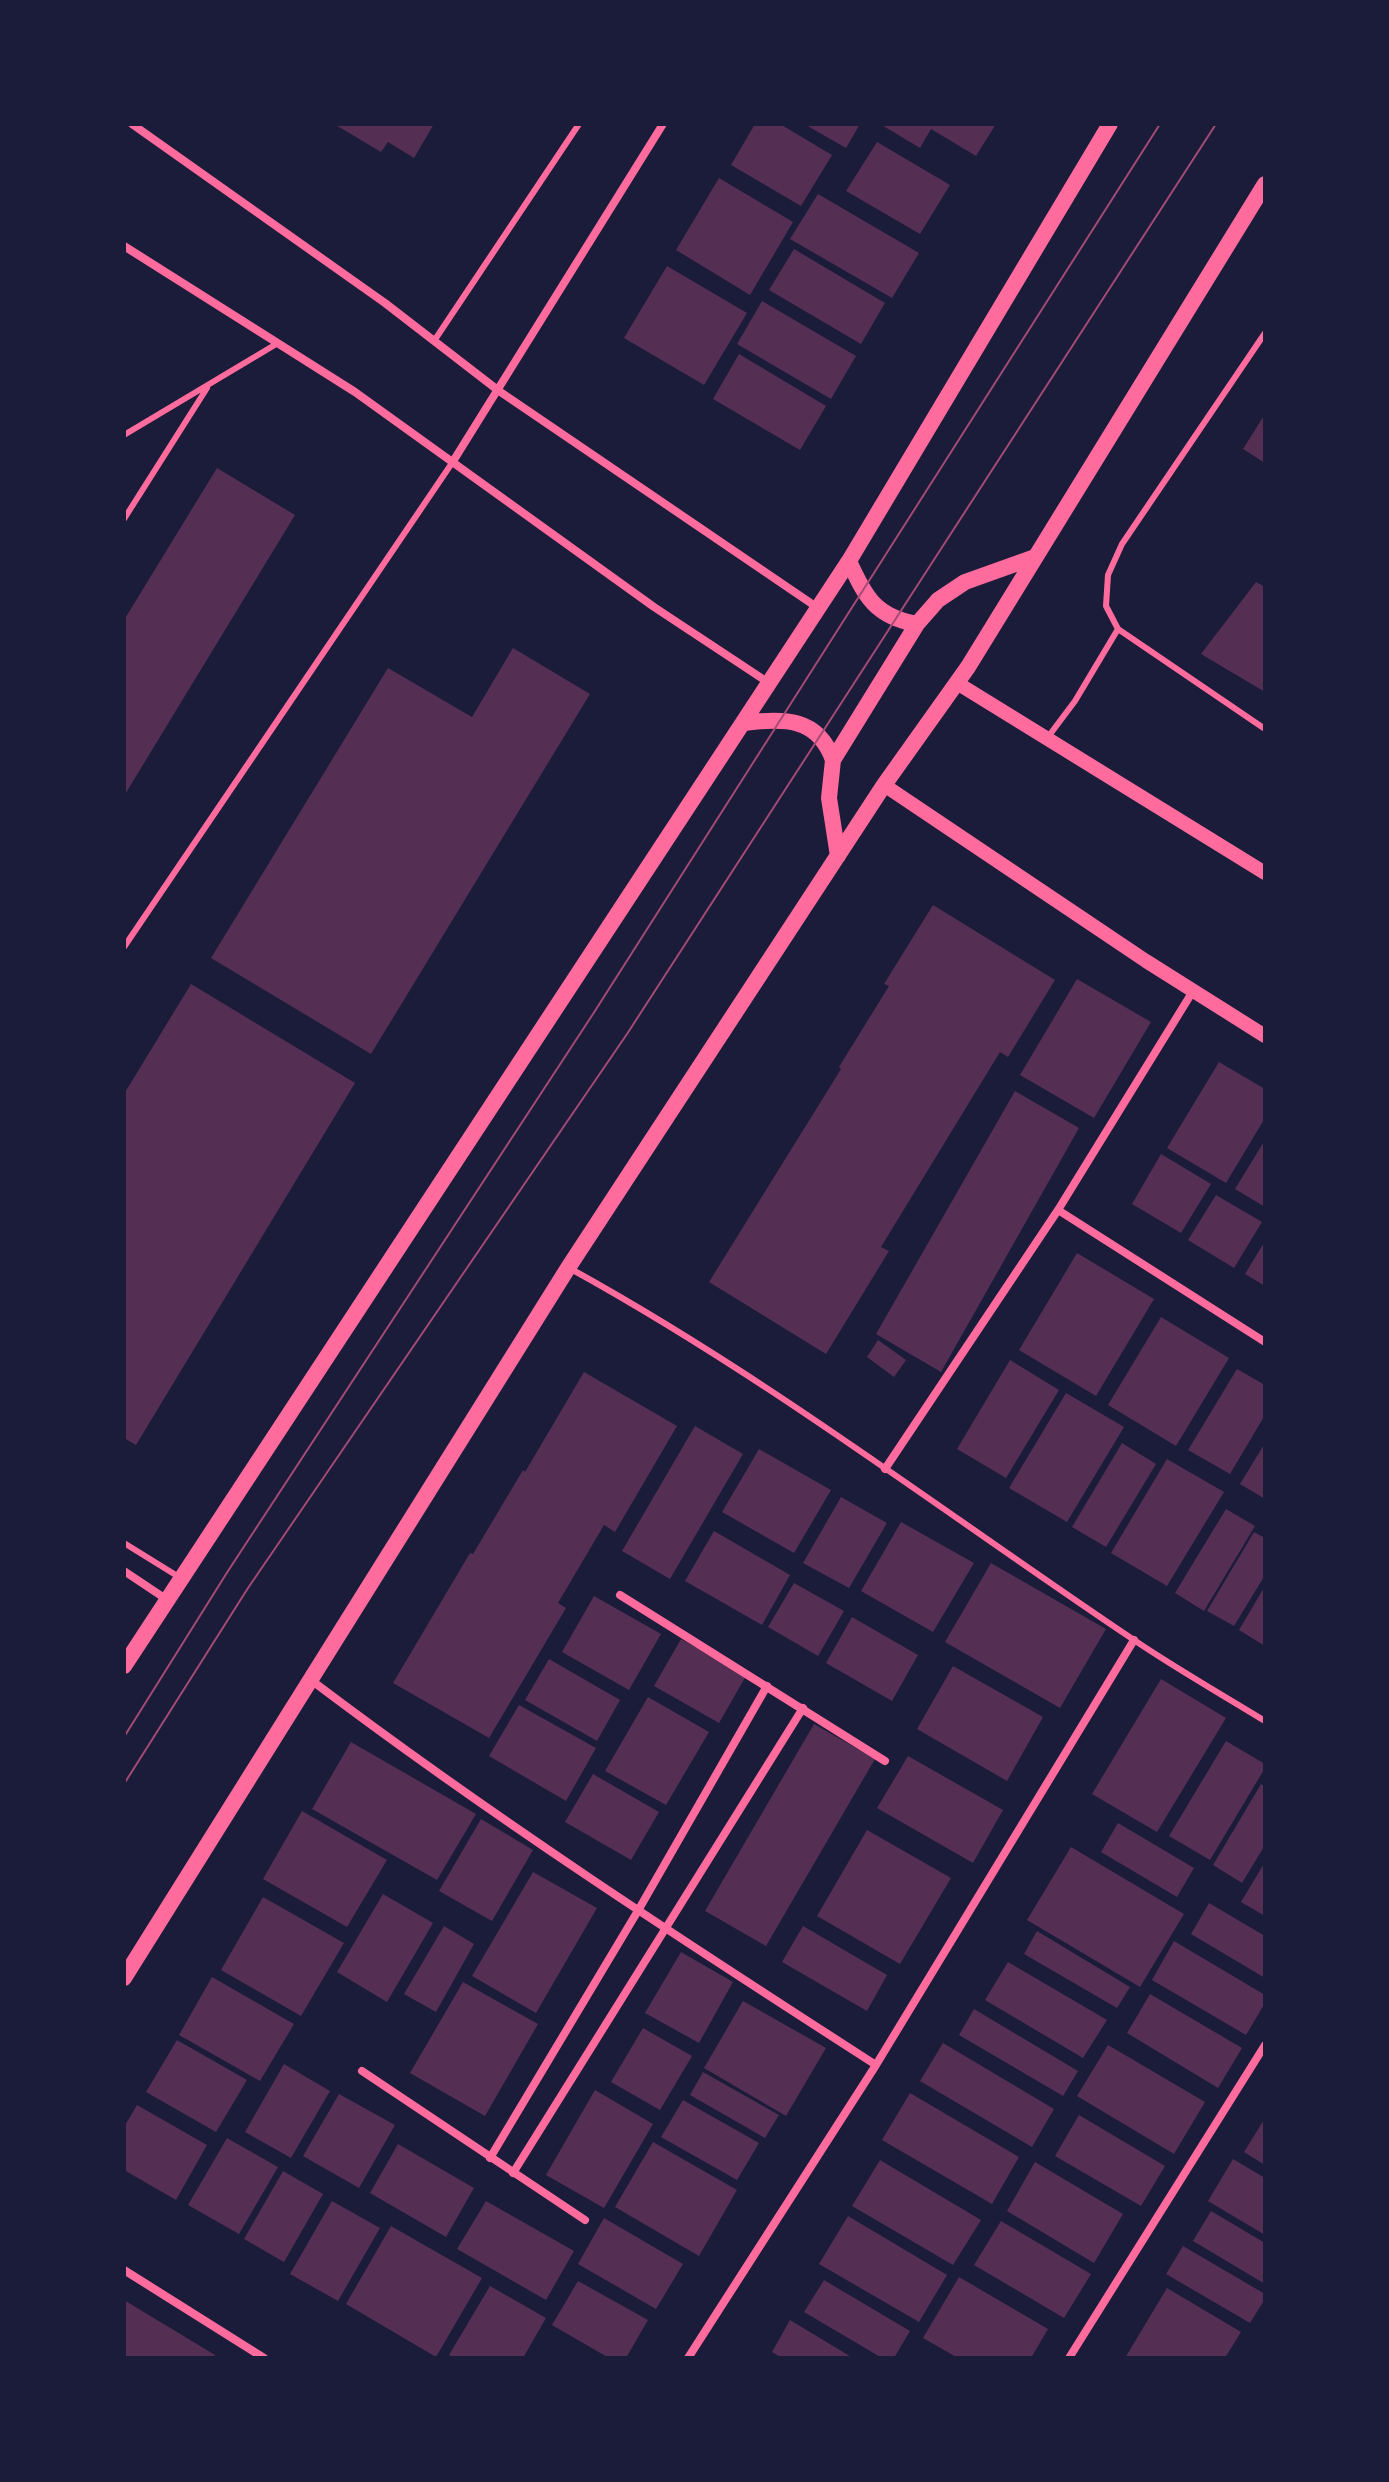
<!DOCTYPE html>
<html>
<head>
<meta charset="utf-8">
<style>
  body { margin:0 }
  #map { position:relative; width:1389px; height:2482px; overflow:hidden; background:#1b1b3a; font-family:Bitter,serif }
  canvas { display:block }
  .frame { position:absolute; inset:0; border:126px solid #1b1b3a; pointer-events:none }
</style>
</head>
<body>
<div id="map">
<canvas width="1389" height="2482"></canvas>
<div class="frame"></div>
</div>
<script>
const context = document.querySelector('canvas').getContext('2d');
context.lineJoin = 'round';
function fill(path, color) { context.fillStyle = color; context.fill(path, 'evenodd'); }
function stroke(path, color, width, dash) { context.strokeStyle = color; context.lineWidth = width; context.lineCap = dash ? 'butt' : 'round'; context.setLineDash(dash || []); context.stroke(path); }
const building = new Path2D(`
  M 334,124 L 434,124 L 414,158 L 388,142 L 381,152 Z
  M 755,124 L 780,124 L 832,155 L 801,206 L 731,165 Z
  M 804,124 L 860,124 L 846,148 Z
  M 880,124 L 996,124 L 976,156 L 931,129 L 920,148 Z
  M 877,142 L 950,185 L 920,234 L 846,191 Z
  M 719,178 L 793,222 L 750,295 L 676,250 Z
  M 818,194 L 919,253 L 892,298 L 790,239 Z
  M 794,249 L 885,303 L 861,344 L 769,290 Z
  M 667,266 L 747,313 L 704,385 L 624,338 Z
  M 762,301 L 856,356 L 831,399 L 737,344 Z
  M 739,354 L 826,406 L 800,450 L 713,399 Z
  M 1265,414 L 1265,463 L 1243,449 Z
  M 217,468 L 295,515 L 124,796 L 124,620 Z
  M 1256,582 L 1265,587 L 1265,692 L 1201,654 Z
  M 513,648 L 590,694 L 371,1054 L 211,958 L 388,668 L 472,717 Z
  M 933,905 L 1055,980 L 1008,1057 L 1000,1052 L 881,1247 L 889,1251 L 826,1354 L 709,1282 L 841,1069 L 839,1067 L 889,986 L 884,984 Z
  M 1077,979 L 1151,1022 L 1094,1118 L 1020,1075 Z
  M 191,984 L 355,1083 L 136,1445 L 124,1438 L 124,1094 Z
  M 1219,1062 L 1265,1089 L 1265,1118 L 1226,1183 L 1167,1148 Z
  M 1015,1091 L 1079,1128 L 941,1372 L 876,1334 Z
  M 1265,1140 L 1265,1207 L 1235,1189 Z
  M 1161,1154 L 1211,1184 L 1181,1233 L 1132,1204 Z
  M 1216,1195 L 1262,1222 L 1234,1268 L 1188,1240 Z
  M 1265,1241 L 1265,1286 L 1245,1274 Z
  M 1077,1253 L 1154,1299 L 1096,1396 L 1019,1350 Z
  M 1161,1317 L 1229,1358 L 1176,1446 L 1108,1405 Z
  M 878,1340 L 906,1360 L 894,1377 L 867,1357 Z
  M 1010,1360 L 1059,1390 L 1006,1478 L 957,1449 Z
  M 1237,1369 L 1265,1385 L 1265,1415 L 1230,1474 L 1188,1450 Z
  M 584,1372 L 677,1426 L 615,1532 L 604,1525 L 558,1603 L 566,1608 L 489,1738 L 393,1683 L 470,1553 L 473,1554 L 523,1470 L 525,1472 Z
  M 1066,1393 L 1124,1427 L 1067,1522 L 1009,1488 Z
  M 695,1426 L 743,1454 L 670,1579 L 622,1551 Z
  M 1122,1443 L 1156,1464 L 1106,1547 L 1072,1527 Z
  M 1265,1443 L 1265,1499 L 1240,1484 Z
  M 759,1449 L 831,1490 L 794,1553 L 722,1512 Z
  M 1167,1459 L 1224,1492 L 1167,1586 L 1111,1553 Z
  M 841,1497 L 887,1523 L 849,1588 L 803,1563 Z
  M 1226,1509 L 1255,1526 L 1204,1611 L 1175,1593 Z
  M 901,1522 L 974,1563 L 933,1632 L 861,1591 Z
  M 714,1531 L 790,1575 L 762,1625 L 685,1581 Z
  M 1254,1532 L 1265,1538 L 1265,1575 L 1234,1626 L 1207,1611 Z
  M 991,1563 L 1106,1629 L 1060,1708 L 945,1642 Z
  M 794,1583 L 844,1611 L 818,1656 L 768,1627 Z
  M 1265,1586 L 1265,1646 L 1239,1630 Z
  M 594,1596 L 661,1634 L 629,1690 L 562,1652 Z
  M 852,1617 L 918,1655 L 892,1701 L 826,1663 Z
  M 681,1639 L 746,1676 L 719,1723 L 654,1686 Z
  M 549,1659 L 620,1700 L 597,1741 L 525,1700 Z
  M 953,1666 L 1043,1717 L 1007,1781 L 917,1729 Z
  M 1161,1679 L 1226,1718 L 1157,1832 L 1092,1794 Z
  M 648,1697 L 709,1732 L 666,1805 L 605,1771 Z
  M 519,1705 L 596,1748 L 566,1801 L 489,1756 Z
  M 814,1724 L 875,1759 L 766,1946 L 705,1911 Z
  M 1226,1741 L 1265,1764 L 1265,1768 L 1210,1860 L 1169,1836 Z
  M 351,1742 L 476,1814 L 437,1880 L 312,1809 Z
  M 908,1756 L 1003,1810 L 973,1863 L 877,1808 Z
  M 593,1774 L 659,1812 L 631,1860 L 565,1822 Z
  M 1261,1784 L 1265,1787 L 1265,1845 L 1242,1883 L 1213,1865 Z
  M 302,1811 L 387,1860 L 347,1927 L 263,1879 Z
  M 481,1819 L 533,1850 L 492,1921 L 439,1891 Z
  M 1118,1823 L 1194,1868 L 1177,1897 L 1101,1852 Z
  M 867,1830 L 951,1878 L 900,1964 L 817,1916 Z
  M 1071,1847 L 1184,1914 L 1140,1987 L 1027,1920 Z
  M 1265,1862 L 1265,1916 L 1241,1902 Z
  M 533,1872 L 597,1908 L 536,2013 L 472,1976 Z
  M 383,1894 L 433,1923 L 387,2002 L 337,1972 Z
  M 263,1897 L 344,1943 L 301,2016 L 221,1970 Z
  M 1209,1903 L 1265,1936 L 1265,1978 L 1191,1934 Z
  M 444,1926 L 474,1944 L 436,2012 L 404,1994 Z
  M 803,1926 L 887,1975 L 867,2011 L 782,1962 Z
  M 1037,1931 L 1130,1987 L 1117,2008 L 1024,1954 Z
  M 1174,1941 L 1265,1995 L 1265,2003 L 1246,2035 L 1152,1980 Z
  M 681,1952 L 733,1982 L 699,2043 L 645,2013 Z
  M 1008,1962 L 1107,2020 L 1083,2058 L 985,2000 Z
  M 212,1977 L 294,2024 L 260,2081 L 179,2035 Z
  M 463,1982 L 538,2024 L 485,2116 L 410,2073 Z
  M 1150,1994 L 1242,2048 L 1218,2088 L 1127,2033 Z
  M 743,2001 L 826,2048 L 786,2116 L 704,2068 Z
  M 974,2009 L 1078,2071 L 1063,2096 L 959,2035 Z
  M 643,2028 L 692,2056 L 660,2110 L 611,2082 Z
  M 177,2040 L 247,2080 L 216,2132 L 146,2092 Z
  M 943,2043 L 1054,2109 L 1032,2147 L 920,2081 Z
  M 1108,2045 L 1205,2102 L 1174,2154 L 1077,2096 Z
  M 284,2064 L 330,2091 L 291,2158 L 245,2132 Z
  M 703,2072 L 779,2115 L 765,2138 L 690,2095 Z
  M 595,2090 L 653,2124 L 604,2208 L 546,2175 Z
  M 910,2093 L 1019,2157 L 992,2204 L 882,2140 Z
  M 339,2094 L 395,2125 L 359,2188 L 303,2156 Z
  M 683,2100 L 759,2143 L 737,2180 L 661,2137 Z
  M 137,2105 L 207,2145 L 176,2200 L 124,2170 L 124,2127 Z
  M 1079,2115 L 1165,2166 L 1141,2206 L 1055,2156 Z
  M 1265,2118 L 1265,2165 L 1244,2152 Z
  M 227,2138 L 278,2167 L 239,2234 L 188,2205 Z
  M 653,2142 L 737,2190 L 699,2256 L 615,2207 Z
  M 398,2144 L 474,2188 L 446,2237 L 370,2193 Z
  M 1233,2159 L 1265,2178 L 1265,2235 L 1208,2201 Z
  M 880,2160 L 981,2220 L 953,2265 L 852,2206 Z
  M 1035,2162 L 1123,2214 L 1094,2263 L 1007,2211 Z
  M 283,2171 L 323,2194 L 284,2262 L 244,2239 Z
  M 332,2201 L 380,2228 L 338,2301 L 290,2274 Z
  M 486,2201 L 574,2251 L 546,2300 L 457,2249 Z
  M 1211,2211 L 1265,2243 L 1265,2284 L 1193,2241 Z
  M 848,2216 L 947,2275 L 919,2322 L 819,2264 Z
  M 604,2218 L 683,2264 L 656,2309 L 578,2264 Z
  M 1001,2221 L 1091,2274 L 1064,2318 L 974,2265 Z
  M 391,2226 L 482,2278 L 436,2357 L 346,2304 Z
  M 1183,2246 L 1265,2294 L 1265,2299 L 1250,2323 L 1166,2274 Z
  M 959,2277 L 1048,2329 L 1031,2358 L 958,2358 L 923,2338 Z
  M 824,2280 L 910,2331 L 894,2358 L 882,2358 L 804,2312 Z
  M 578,2281 L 648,2320 L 626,2358 L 609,2358 L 552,2325 Z
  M 490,2286 L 546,2318 L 523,2358 L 455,2358 L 449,2355 Z
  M 1167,2288 L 1241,2332 L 1225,2358 L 1125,2358 Z
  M 124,2300 L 215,2355 L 213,2358 L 124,2358 Z
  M 790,2320 L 853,2358 L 782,2358 L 772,2352 Z`);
const service = new Path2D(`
  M 1265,333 L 1122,544 L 1108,575 L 1106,606 L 1118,629 L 1265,729
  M 434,341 L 579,124
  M 124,435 L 278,343
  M 124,519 L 207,388
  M 1048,737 L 1075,701 L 1118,629
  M 124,947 L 452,463
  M 571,1269 C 767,1377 946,1514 1131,1638 C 1175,1668 1221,1694 1265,1721
  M 124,1543 L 179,1577`);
const minor = new Path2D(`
  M 132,124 L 385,303 L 499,391 L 818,608
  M 124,246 L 355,392 L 654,607 L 769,683
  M 452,463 L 663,124
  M 1058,1210 L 1265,1342
  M 885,1469 L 1058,1210 L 1193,991
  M 124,1571 L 166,1599
  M 620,1595 L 885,1761
  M 311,1680 C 492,1817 685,1942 876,2065
  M 362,2071 L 585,2220
  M 490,2158 L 639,1909 L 767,1686
  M 513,2173 L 803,1708
  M 124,2270 L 264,2358
  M 688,2358 L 876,2065 L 1134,1640
  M 1069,2358 L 1265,2045`);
const tertiary = new Path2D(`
  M 957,683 L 1265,873
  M 884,785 L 1146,961 L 1265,1036`);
const secondary = new Path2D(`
  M 849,561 C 865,597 876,617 917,624
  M 744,723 C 783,718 818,717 833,760
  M 838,856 L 829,798 L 833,760 L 917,624 L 938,600 L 965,582 L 1035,557
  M 124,1666 L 849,561 L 1110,124
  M 124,1978 L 568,1268 L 884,785 L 968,667 L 1265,184`);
const tram = new Path2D(`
  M 124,1737 L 228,1571 L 593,1014 L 1160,124
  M 124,1784 L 248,1588 L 627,1034 L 1216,124`);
fill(building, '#542f53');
stroke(service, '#ff6b9d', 6);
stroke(minor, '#ff6b9d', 8);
stroke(tertiary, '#ff6b9d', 14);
stroke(secondary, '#ff6b9d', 16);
stroke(tram, '#a44b75', 2);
</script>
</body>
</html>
